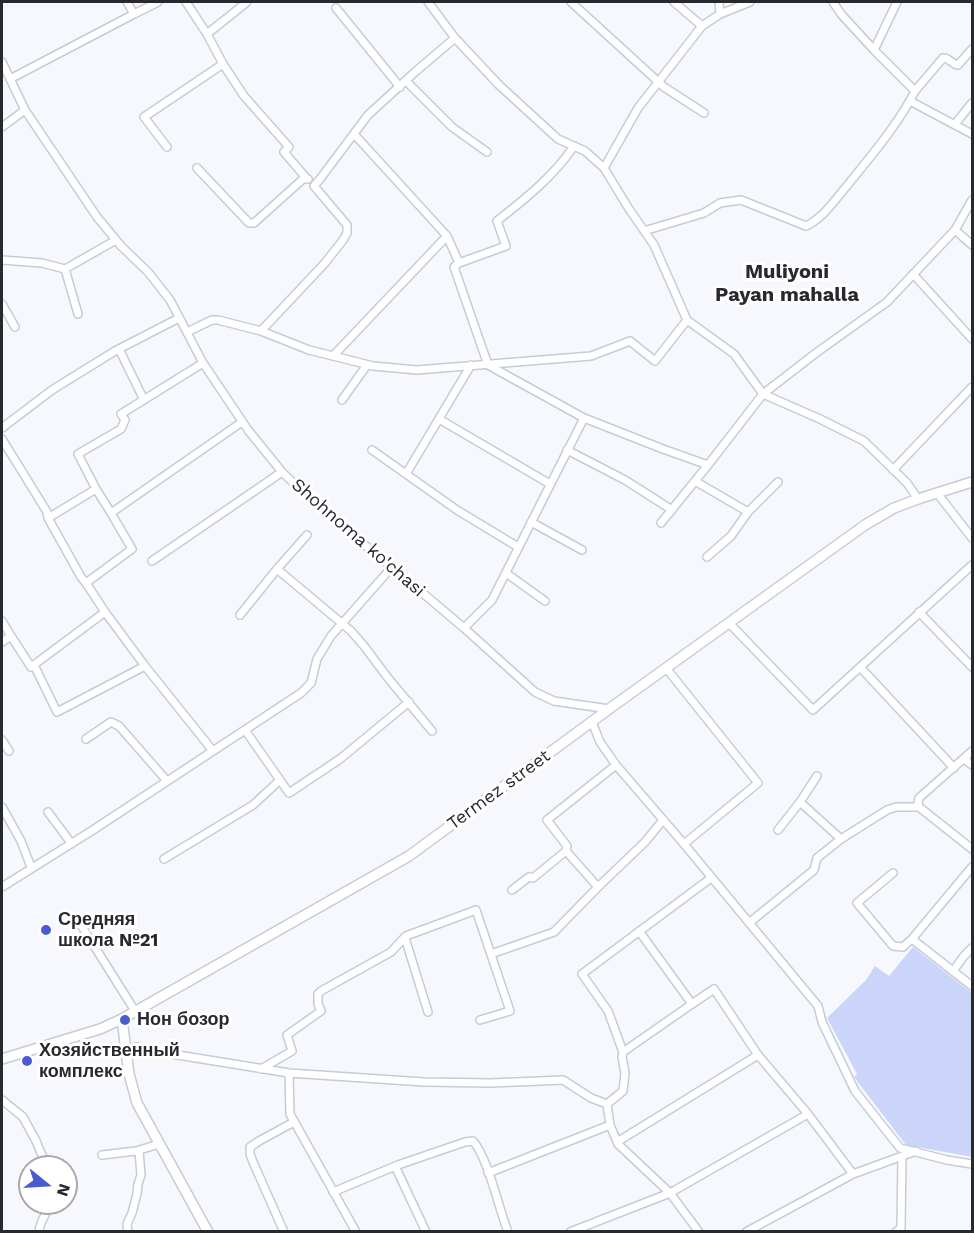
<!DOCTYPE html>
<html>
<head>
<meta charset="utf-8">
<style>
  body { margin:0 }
  #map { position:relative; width:974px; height:1233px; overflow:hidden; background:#f7f8fe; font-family:"Work Sans",sans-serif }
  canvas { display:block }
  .frame { position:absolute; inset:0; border:3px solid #28292e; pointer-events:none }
  .north { position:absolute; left:18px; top:1155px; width:60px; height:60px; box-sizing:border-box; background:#fff; border:2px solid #a9a9ab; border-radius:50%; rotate:108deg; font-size:16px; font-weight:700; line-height:24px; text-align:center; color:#28292e }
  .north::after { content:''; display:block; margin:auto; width:21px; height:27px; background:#495bcf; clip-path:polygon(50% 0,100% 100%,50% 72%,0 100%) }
</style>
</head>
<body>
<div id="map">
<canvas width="974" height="1233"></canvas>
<div class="frame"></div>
<div class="north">N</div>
</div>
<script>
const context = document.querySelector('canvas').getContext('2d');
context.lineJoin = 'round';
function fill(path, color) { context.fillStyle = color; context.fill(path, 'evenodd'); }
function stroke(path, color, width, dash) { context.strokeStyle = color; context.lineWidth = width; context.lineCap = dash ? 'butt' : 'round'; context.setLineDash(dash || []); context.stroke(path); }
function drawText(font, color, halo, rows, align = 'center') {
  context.font = font + ' "Work Sans",sans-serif'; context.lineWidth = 6; context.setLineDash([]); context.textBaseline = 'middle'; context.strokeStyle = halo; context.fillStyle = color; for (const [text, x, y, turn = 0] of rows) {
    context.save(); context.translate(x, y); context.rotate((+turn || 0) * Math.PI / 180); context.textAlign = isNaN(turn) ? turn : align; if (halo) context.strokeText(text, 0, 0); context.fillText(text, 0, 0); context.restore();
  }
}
const green = new Path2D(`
  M 913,947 L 972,993 L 972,1157 L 906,1145 L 854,1077 L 857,1074 L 827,1018 L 866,980 L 875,966 L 889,976 Z`);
const minor = new Path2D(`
  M 186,2 L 207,34 L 223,64 L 244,96 L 289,147 L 284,152 L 307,179
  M 428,2 L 455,38 L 499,85 L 558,139 L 585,151 L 604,168 L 629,209 L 654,245 L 687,320 L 734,354 L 763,394 L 820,419 L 864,441 L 907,483 L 918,499
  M 571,2 L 664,87 L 704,113
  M 674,2 L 702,26
  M 719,2 L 720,14
  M 833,2 L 841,14 L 874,50 L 897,2
  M 336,8 L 400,87
  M 134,14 L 158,2
  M 207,34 L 247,2
  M 2,62 L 25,110 L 97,217 L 121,246 L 148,272 L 170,300 L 203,363 L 248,430 L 282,472 L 324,512 L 392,567 L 464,628 L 535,692 L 554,701 L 609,709
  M 10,79 L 134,14 L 127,2
  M 406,81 L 452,127 L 487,152
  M 915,91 L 943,58 C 949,57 952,65 958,65 L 972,49
  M 910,101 L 972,134
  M 955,124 L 972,103
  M 2,127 L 25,110
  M 167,147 L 144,117 L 223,64
  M 197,168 L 249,223 L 254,223 L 303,179 L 308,179
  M 604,168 L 638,108 L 702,26 L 720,14 L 750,2
  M 955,230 L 972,200
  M 644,231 L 704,213 L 720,203 L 741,200 L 806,226 C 823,218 834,201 846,187 C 870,157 898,125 915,91 L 874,50
  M 447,236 L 459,263 L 454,267 L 488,365 L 584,418 L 663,449 L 708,465
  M 2,260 L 42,263 L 65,269 L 116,240
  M 459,263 L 506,246 L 497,221 C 525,199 554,176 574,146
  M 65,269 L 78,314
  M 913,274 L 972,339
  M 2,304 L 15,327
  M 261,331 L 309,350 L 373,366 L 417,370 L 591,356 L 630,341 L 655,361 L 687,320
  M 187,332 L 212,320 L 218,320 L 261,331 L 325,263 L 343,240 L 347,233 L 347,225 L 314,186 L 320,179 L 368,115 L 415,72 L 455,38
  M 119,349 L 144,400
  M 333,356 L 447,236 L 354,134
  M 342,400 L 367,365
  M 439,419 L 550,484
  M 2,428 L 52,390 L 115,351 L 179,318
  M 2,439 L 47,512 L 48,518 L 81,577 L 86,583
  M 372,450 L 457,510 L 518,547
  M 567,450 L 625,480 L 672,510
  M 893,470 L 972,387
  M 406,474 L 471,365
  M 695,481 L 748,512 L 778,482
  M 96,489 L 78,454 L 121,429 L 125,420 L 121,414 L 203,363
  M 937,493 L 972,538
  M 48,518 L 96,489 L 111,513
  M 531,522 L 582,550
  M 661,523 L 708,465 L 763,394 L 816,353 L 887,302 L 955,230 L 972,245
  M 707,557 L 731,536 L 748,512
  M 152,561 L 282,472
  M 277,569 L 307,535
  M 506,573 L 545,601
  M 105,612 L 86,583 L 132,549 L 111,513 L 242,422
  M 919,612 L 972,667
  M 240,615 L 277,569 L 351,631 L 364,646 L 388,678 L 432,731
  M 2,621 L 11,636
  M 729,623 L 813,710 L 972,565
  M 464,628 L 492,600 L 584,418
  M 2,642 L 11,636 L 31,667 L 105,612 L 145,666
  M 34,665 L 57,712 L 145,666 L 213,751
  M 860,667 L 954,768
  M 666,668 L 758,783 L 684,844
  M 592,722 L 600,742 L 616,765 L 684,844 L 818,1006 L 822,1022 L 855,1091 L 900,1148 L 947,1160 L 972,1164
  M 245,730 L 289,793 L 340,759 L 409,702
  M 86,739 L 111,722 L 119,726 L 167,781
  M 2,740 L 9,751
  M 972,751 L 919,798 L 918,802 L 919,807 L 972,849
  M 964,759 L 972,765
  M 2,807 L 21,841 L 31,867
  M 48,812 L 71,843
  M 778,830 L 800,802 L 817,776
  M 841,839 L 887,810 L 896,807 L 919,807
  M 566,851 L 567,846 L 547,820 L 616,765
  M 164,859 L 253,805 L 280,780
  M 893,873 L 857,903 L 893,946 L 903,947 L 912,939 L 972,986
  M 2,887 L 93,830 L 301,693 L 311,683 L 317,659 L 331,636 L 392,567
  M 512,890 L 529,877 L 533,878 L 566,851 L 598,887 L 645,842 L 663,820
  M 76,917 L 135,1011
  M 749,923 L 814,870 L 817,858 L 841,839 L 800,802
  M 639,931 L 692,1004 L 714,989 L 758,1055 L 808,1114 L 853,1174
  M 405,938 L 428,1012
  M 912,939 L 972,867
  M 491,954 L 554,932 L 598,887
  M 953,971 L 964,956 L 972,948
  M 125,1049 L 138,1047 L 153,1051 L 289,1073 L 424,1082 L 491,1083 L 563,1080 L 591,1098 L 607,1104 L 623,1091 L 625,1073 L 622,1057 L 623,1052 L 608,1011 L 582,974 L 711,878
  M 623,1052 L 692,1004
  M 261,1069 L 292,1051 L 287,1035 L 321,1011 L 318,1004 L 318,994 L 321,991 L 391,952 L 406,936 L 476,910 L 510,1011 L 480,1020
  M 289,1073 L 290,1114 L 356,1232
  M 2,1100 L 23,1117 L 36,1141 L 47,1167
  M 607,1104 L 610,1125 L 618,1144 L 670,1193 L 699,1232
  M 617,1142 L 758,1055
  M 102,1155 L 136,1151 L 159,1144
  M 395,1166 L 426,1232
  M 488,1173 L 610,1125
  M 333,1192 L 398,1165 L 465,1142 L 473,1141 C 488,1158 499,1209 508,1232
  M 39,1232 C 39,1223 47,1212 51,1203
  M 128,1232 L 127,1224 L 132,1213 L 137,1194 L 138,1184 L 141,1175 L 139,1151
  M 284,1232 L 253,1162 L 250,1154 L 250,1147 L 259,1141 L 294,1122
  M 570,1232 L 670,1193 L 808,1114
  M 746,1232 L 853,1174 L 916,1151
  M 896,1232 L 901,1228 L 902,1156`);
const secondary = new Path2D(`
  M 122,1019 L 129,1074 L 137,1103 L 208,1232
  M 2,1059 L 100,1029 L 122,1019 L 409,856 L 609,709 L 865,525 L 894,508 L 918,499 L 972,482`);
const markers = [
  [46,930,6,"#495bcf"],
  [125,1020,6,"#495bcf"],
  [27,1061,6,"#495bcf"]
];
const streetNames = [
  ["Shohnoma ko'chasi",358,538,41],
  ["Termez street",499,790,-36]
];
const poiNames = [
  ["Средняя",58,920],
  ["школа №21",58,941],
  ["Нон бозор",137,1020],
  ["Хозяйственный",39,1051],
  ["комплекс",39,1072]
];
const neighbourhoodNames = [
  ["Muliyoni",787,272],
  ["Payan mahalla",787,295]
];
fill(green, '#cad5f9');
stroke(minor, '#c6cbd8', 10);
stroke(secondary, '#c6cbd8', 12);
stroke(minor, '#fff', 7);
stroke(secondary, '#fff', 9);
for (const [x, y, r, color] of markers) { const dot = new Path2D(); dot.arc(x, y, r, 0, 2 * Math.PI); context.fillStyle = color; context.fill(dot); stroke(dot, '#fff', 2); }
drawText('18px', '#28292e', '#fff', streetNames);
drawText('bold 18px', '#28292e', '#fff', poiNames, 'left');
drawText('bold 20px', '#28292e', '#fff', neighbourhoodNames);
</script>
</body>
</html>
